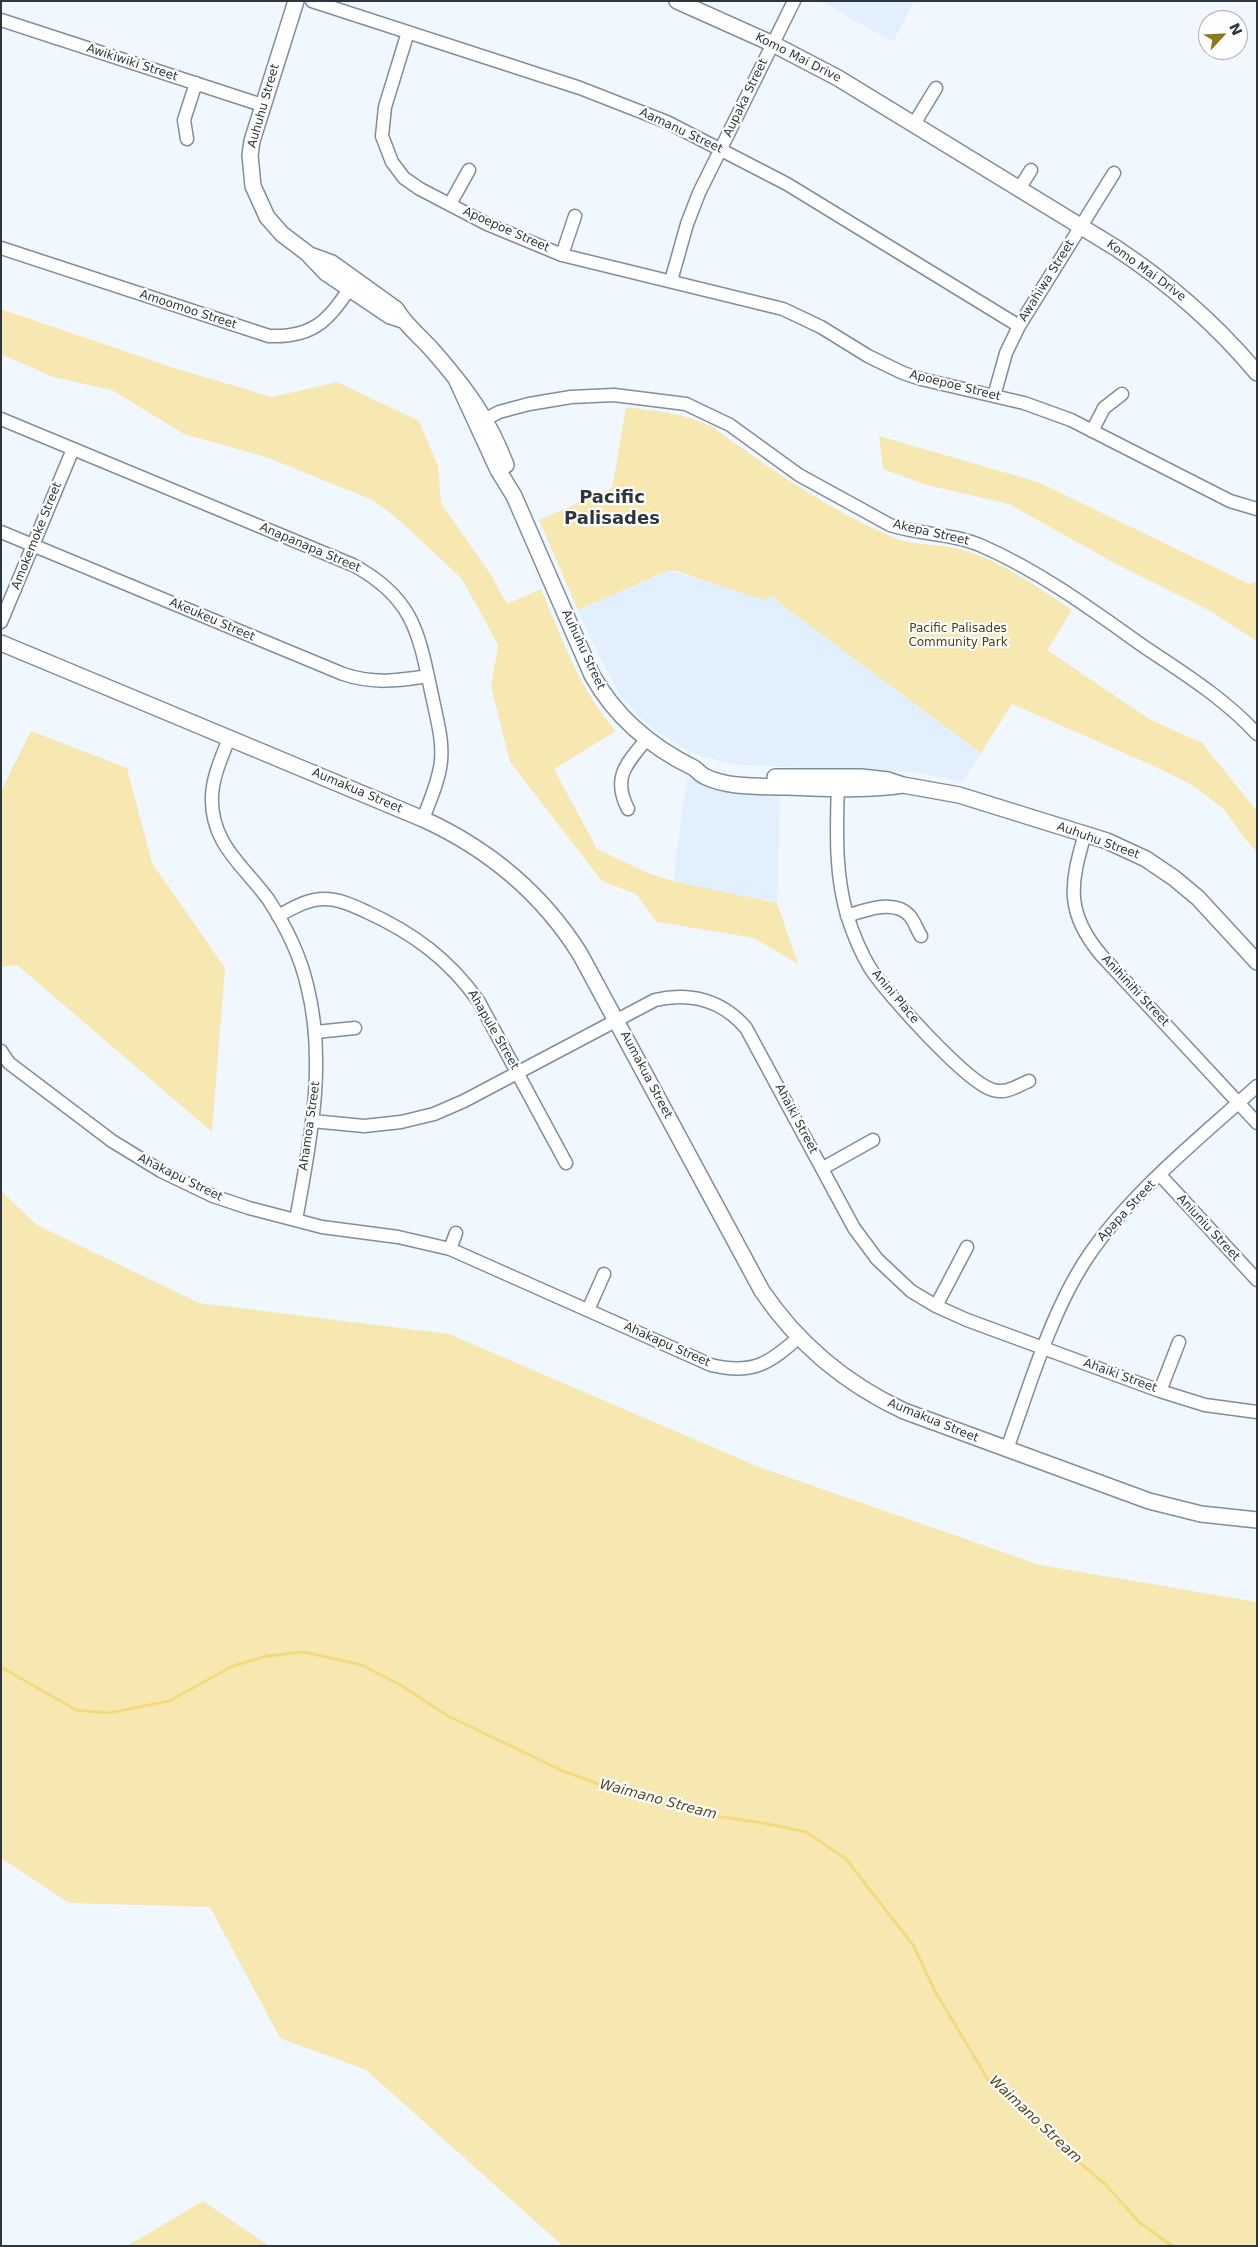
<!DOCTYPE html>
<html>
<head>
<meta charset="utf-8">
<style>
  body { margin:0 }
  #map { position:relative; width:1258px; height:2247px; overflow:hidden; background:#f0f7fe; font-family:"DejaVu Sans",sans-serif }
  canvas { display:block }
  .frame { position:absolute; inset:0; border:2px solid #2f353c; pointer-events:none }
  .north { position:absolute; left:1198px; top:10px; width:50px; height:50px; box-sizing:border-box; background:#fff; border:1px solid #acaeb1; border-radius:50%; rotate:65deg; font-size:14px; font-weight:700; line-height:20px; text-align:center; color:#2f353c }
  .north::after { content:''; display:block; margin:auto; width:18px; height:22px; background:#8c771b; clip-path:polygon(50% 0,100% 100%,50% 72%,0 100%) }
</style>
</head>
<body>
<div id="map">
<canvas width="1258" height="2247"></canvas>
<div class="frame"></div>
<div class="north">N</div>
</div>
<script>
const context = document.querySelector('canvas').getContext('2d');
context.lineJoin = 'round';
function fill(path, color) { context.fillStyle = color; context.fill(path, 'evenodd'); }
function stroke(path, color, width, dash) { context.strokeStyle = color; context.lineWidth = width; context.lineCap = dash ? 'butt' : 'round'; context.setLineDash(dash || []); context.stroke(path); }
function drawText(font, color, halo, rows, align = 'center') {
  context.font = font + ' "DejaVu Sans",sans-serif'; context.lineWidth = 4.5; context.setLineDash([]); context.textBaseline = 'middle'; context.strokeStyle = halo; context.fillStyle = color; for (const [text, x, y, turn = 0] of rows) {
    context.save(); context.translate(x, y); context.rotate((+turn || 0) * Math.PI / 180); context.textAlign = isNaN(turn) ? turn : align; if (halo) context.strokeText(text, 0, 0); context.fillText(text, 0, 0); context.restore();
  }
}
const built = new Path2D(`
  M 821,1 L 914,1 L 893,42 Z
  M 667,571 L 772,596 L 786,608 L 981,753 L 962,782 L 915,772 L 738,765 L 703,757 L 686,749 L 657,732 L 645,722 L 621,697 L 601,660 L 578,610 Z
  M 687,778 L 721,788 L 780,794 L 777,903 L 673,881 Z`);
const green = new Path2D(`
  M 1,309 L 171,367 L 272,397 L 337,382 L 419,421 L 438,466 L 441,503 L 491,575 L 507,604 L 541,589 C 562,638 580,691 616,731 L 554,769 L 597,849 L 650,874 L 673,881 L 777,903 L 798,964 L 754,938 L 657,922 L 636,894 L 602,881 L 510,762 L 491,686 L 498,645 L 462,579 L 398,519 L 373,500 L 266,457 L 184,434 L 112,390 L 53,377 L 1,354 Z
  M 626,407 C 655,411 685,413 712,427 C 770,468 826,509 893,537 C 916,547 943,543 967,551 C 1005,564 1039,588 1072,610 L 1047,650 L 1151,720 L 1202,743 L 1257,811 L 1257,853 L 1242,835 L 1224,809 L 1190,784 L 1158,768 L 1012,704 L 981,753 L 786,608 L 772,596 L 763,600 L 677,571 L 667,571 L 578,610 L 539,520 L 612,488 Z
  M 879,436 L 1038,482 L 1249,584 L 1257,581 L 1257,641 L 1205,608 L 1116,564 L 1009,504 L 923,484 L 883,469 Z
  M 31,731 L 127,768 L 152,863 L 225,968 L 212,1132 L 17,965 L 1,967 L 1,791 Z
  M 1,1191 L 37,1225 L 199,1303 L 449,1334 L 759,1467 L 1040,1565 L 1257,1602 L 1257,2246 L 563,2246 L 366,2070 L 280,2038 L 210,1907 L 69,1903 L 1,1858 Z
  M 203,2201 L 269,2246 L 127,2246 Z`);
const stream = new Path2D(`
  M 1,1667 L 76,1710 L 109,1713 L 169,1701 L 233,1666 L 267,1656 L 304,1652 L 362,1665 L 402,1686 L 448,1716 L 563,1771 L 615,1790 L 702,1814 L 763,1823 L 806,1832 L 846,1859 L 913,1945 L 936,1993 L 990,2083 L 1028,2119 L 1105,2184 L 1139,2222 L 1172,2246`);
const minor = new Path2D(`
  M 312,1 L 580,88 L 667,122 L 787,184 L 1019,326
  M 1,20 L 262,105
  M 408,32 L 385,107 L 382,136 L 392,162 L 404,178 L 420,189 L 487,224 L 562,255 L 783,309 L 821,327 L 868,356 L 903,373 L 921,379 L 1024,403 L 1071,420 L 1230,501 L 1257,509
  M 914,124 L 936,88
  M 187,139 L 184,120 L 196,83
  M 1019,189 L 1031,170
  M 450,204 L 469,170
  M 1,248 L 269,336 C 316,338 330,318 354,282
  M 562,255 L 575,216
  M 671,281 L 687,224 L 699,193 L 794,1
  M 994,396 L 1006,353 L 1019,326 L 1114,173
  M 1,419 L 353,565 C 416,599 419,636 433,700 C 437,720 443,740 441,761 C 439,781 430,800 423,819
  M 478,427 L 486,419 L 499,412 L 529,404 L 571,397 L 614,395 L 686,404 L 730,425 L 799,475 L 890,525 C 920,535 953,533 982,546 C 1041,572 1091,609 1143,646 C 1183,673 1224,698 1257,734
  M 1092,431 L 1104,408 L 1122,394
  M 1,532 L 343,674 C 373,684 397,681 428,676
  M 1,622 L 73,449
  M 229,738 C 222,757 213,775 212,796 C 210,843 243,865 268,899 C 285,925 300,955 307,985 C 327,1063 310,1142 296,1220
  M 838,779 C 837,826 834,870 847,915 C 853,934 860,951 870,968 C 886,993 967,1083 993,1090 C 1007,1094 1017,1086 1029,1081
  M 628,809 C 612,778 626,764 646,740
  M 1085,834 C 1070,884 1065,913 1102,956 L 1257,1123
  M 278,916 C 293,908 307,899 324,899 C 340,899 354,906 367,912 C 413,933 450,960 479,1002 L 566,1163
  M 847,916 C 865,910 894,899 909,915 C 914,920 917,930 921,936
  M 316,1032 L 355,1028
  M 1,1051 L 9,1063 L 112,1141 L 161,1171 L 213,1196 L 249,1208 L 322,1227 L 398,1237 L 450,1249 L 711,1365 C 752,1375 769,1364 799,1337
  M 312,1121 L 364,1126 L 401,1122 L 434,1114 L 464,1101 L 655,1000 C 690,992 722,1000 746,1028 L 854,1228 L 877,1259 L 911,1291 L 936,1306 L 967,1320 L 1160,1391 L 1205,1405 L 1257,1412
  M 823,1168 L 873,1140
  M 1160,1175 L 1257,1280
  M 450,1249 L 456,1233
  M 936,1306 L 967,1247
  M 588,1310 L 604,1274
  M 1160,1391 L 1179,1342
  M 1007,1449 C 1029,1388 1051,1312 1087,1258 C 1130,1193 1199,1139 1257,1086`);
const tertiary = new Path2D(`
  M 296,1 L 252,141 L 250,155 L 253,186 L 267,217 L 282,234 L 307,253 L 326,273 L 390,316 L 402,320
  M 677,1 L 773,44 L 838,78 L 1116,248 C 1169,283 1216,324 1257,373
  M 310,255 L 332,263 L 396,309 C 405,325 421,337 434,352 C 466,389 488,418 506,465
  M 457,381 L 498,470 L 514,496 L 592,675 C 616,718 651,747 694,768 C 698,771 701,775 706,777 C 729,788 760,786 785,787 C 824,788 864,791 903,785
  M 1,643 L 423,819 C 489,849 541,892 580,954 L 762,1291 C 798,1344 846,1384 904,1411 L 1149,1501 L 1201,1514 L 1257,1520
  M 775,777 L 861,777 L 888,780 L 903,785 L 959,795 L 1107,841 L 1146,859 L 1174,878 L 1198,898 L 1257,962`);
const streetNames = [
  ["Komo Mai Drive",798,58,27],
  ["Awikiwiki Street",132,63,18],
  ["Aupaka Street",746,98,-64],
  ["Auhuhu Street",264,106,-74],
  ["Aamanu Street",681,131,25],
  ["Apoepoe Street",506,230,24],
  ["Komo Mai Drive",1146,271,36],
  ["Awahiwa Street",1047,281,-58],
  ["Amoomoo Street",188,310,18],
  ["Apoepoe Street",955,386,14],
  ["Akepa Street",931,533,13],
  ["Amokemoke Street",37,536,-68],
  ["Anapanapa Street",310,548,23],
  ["Akeukeu Street",212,620,23],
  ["Auhuhu Street",583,650,65],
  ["Aumakua Street",357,791,23],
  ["Auhuhu Street",1098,841,20],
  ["Anihinihi Street",1135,991,47],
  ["Anini Place",895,997,50],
  ["Ahapule Street",493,1030,60],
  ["Aumakua Street",646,1075,62],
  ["Ahaiki Street",796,1119,62],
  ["Ahamoa Street",310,1126,-82],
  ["Ahakapu Street",180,1178,26],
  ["Apapa Street",1127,1211,-47],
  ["Aniuniu Street",1208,1228,47],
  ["Ahakapu Street",667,1345,24],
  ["Ahaiki Street",1120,1376,20],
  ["Aumakua Street",933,1421,22]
];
const parkNames = [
  ["Pacific Palisades",958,629],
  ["Community Park",958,643]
];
const waterNames = [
  ["Waimano Stream",658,1800,15],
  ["Waimano Stream",1035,2120,43]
];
const districtNames = [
  ["Pacific",612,498],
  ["Palisades",612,519]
];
fill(built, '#e2effd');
fill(green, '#f7e8b2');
stroke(stream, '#f3da7d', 3);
stroke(minor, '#7f8e9e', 15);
stroke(tertiary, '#7f8e9e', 18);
stroke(minor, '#fff', 12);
stroke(tertiary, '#fff', 15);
drawText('12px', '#2f353c', '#fff', streetNames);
drawText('12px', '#493e16', '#fff', parkNames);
drawText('italic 14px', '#534921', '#fff', waterNames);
drawText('bold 18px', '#2f353c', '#fff', districtNames);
</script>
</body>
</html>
